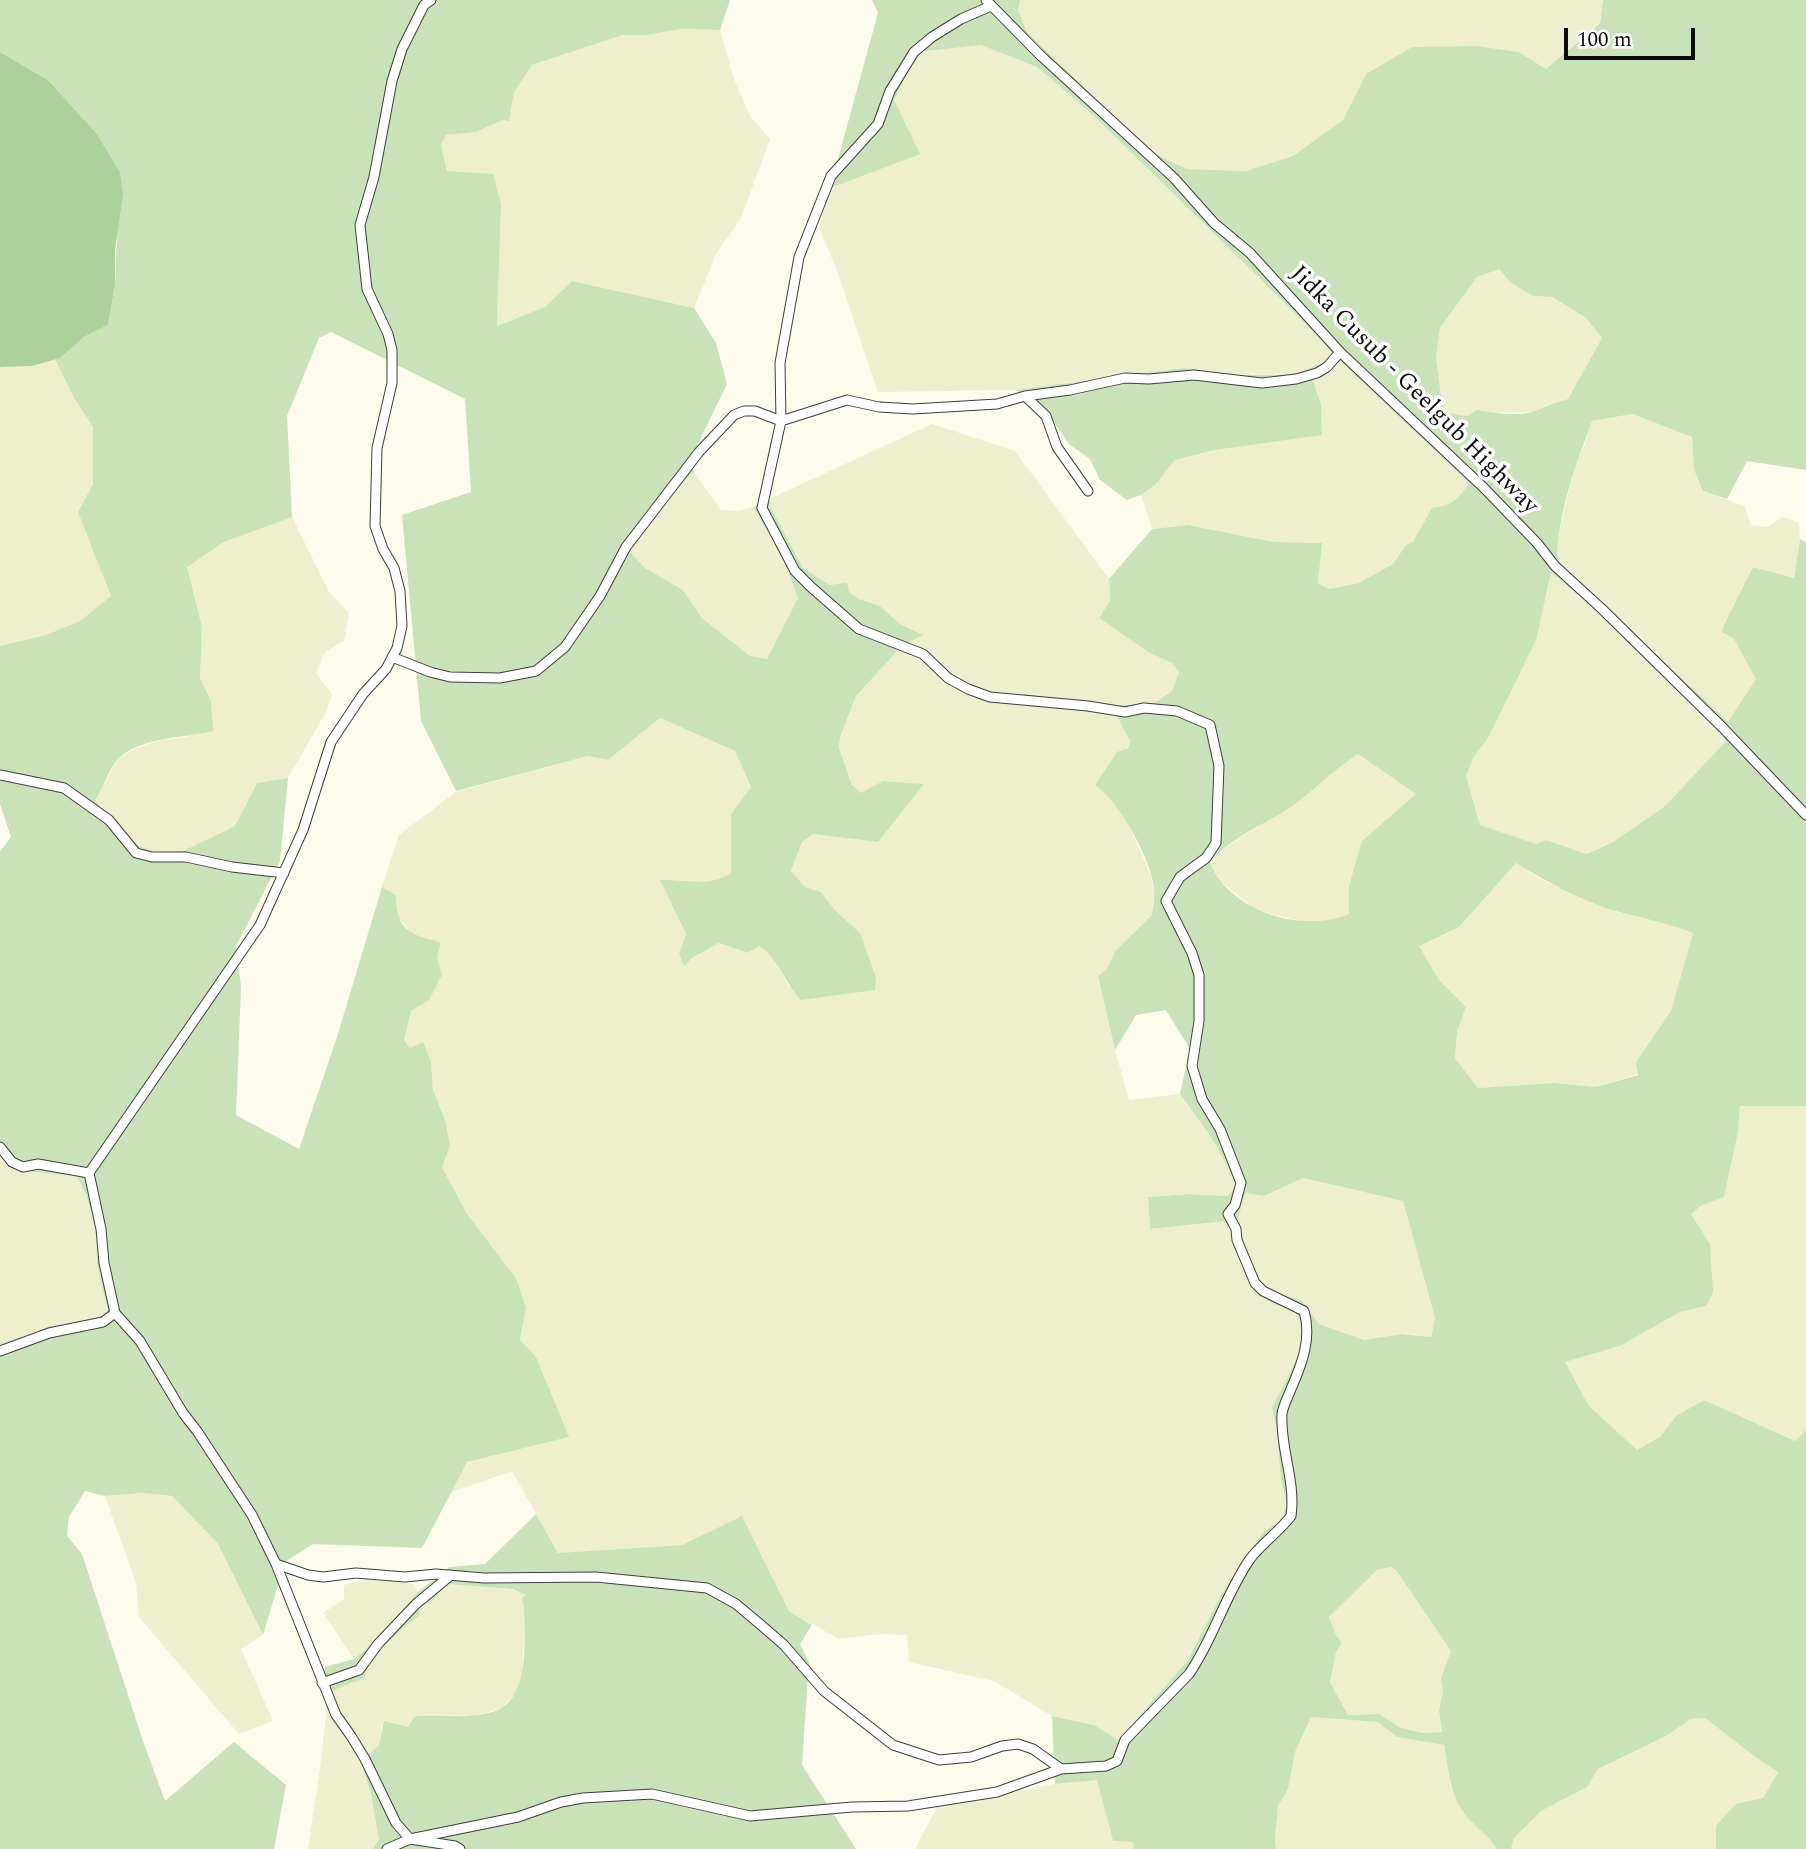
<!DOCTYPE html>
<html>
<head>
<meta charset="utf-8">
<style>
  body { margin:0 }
  #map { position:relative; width:1806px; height:1849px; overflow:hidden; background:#fcfbec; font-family:Spectral,serif }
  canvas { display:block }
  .scale { position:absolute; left:1564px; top:28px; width:131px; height:32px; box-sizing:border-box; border:4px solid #0b0b0b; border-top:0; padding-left:9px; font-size:21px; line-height:24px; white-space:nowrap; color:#0b0b0b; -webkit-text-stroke:5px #fff; paint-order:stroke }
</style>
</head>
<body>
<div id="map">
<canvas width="1806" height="1849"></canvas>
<div class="scale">100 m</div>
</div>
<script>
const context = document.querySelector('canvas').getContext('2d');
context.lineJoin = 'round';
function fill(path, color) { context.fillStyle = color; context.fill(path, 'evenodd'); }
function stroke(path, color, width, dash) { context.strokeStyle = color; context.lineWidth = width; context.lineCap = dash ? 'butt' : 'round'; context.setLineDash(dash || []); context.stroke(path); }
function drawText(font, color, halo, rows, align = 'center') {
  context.font = font + ' Spectral,serif'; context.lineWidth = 7; context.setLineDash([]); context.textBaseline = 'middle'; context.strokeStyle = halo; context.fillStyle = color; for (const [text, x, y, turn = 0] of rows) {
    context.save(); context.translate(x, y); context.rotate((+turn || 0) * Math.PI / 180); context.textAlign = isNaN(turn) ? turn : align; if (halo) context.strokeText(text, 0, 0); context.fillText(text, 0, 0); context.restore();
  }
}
const farmland = new Path2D(`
  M 1020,0 L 1603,0 L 1600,22 L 1546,69 L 1519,52 L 1478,46 L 1452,48 L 1366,74 L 1344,120 L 1293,156 L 1246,171 L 1187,169 L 1153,153 L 1028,33 L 1018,11 Z
  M 681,29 L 720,30 L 734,79 L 750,116 L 770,139 L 741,218 L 716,254 L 694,308 L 572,281 L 545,307 L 497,326 L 501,205 L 447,171 L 441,145 L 446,135 L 476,132 L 503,120 L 509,120 L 514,92 L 532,65 L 624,35 L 647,35 Z
  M 981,45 L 1037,67 L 1094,116 L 1295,313 L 1334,355 L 1320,364 L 1294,375 L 1128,374 L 1076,383 L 1015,390 L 878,392 L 838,273 L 819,228 L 830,188 L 894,100 L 918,52 Z
  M 1499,268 L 1511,283 L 1533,296 L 1551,297 L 1586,318 L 1602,338 L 1568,399 L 1546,405 L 1533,412 L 1493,413 L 1477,410 L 1467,416 L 1450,413 L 1442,403 L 1436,358 L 1440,328 L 1477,277 Z
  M 55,359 L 74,398 L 93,427 L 93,484 L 78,512 L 112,596 L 80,621 L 46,635 L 0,646 L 0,367 L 32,366 Z
  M 1340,360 L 1469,483 L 1458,499 L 1446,507 L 1432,509 L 1413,543 L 1406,545 L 1393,564 L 1359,583 L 1329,589 L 1318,583 L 1321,543 L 1274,542 L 1188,525 L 1152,529 L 1141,495 L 1155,485 L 1175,460 L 1214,450 L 1321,405 L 1313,380 L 1323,377 Z
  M 1631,414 L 1692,437 L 1694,470 L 1703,491 L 1744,506 L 1751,525 L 1767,527 L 1783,517 L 1799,523 L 1800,539 L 1794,578 L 1753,567 L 1722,632 L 1734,639 L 1757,679 L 1728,723 L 1557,560 L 1557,540 L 1577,459 L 1585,445 L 1592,421 Z
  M 932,424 L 1015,451 L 1109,579 L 1110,600 L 1099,617 L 1148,652 L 1172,663 L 1179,672 L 1172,691 L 1153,704 L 1026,706 L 1117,714 L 1130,741 L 1104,791 L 1125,816 L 1151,876 L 1154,890 L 1152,915 L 1115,951 L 1107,969 L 1098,976 L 1115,1050 L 1129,1100 L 1180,1094 L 1213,1139 L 1230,1168 L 1236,1187 L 1228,1196 L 1190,1194 L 1148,1197 L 1150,1229 L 1227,1221 L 1254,1292 L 1295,1309 L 1301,1324 L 1301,1351 L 1272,1407 L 1277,1430 L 1281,1481 L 1287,1503 L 1282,1520 L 1263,1532 L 1222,1593 L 1188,1660 L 1117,1740 L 1094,1725 L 1052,1716 L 994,1681 L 909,1662 L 907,1635 L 880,1634 L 839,1639 L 789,1611 L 742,1516 L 682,1545 L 558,1553 L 512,1471 L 449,1493 L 467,1462 L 568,1437 L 520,1340 L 523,1327 L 516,1278 L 467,1214 L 442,1167 L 445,1120 L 433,1090 L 431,1061 L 410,1048 L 404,1040 L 411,1011 L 420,1006 L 411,934 L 396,913 L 396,895 L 382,887 L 399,835 L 456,792 L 588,756 L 608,760 L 660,718 L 735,751 L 751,787 L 731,814 L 731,873 L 722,880 L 707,883 L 660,880 L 686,934 L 679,954 L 684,965 L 692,958 L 719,943 L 746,953 L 759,945 L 769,952 L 789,987 L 860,933 L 835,910 L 821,892 L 805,887 L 791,871 L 802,842 L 813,834 L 878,842 L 923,785 L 883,781 L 861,794 L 852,785 L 839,748 L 840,737 L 856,696 L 902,646 L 922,635 L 900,624 L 880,606 L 859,599 L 848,592 L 847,582 L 830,585 L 803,568 L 767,500 Z
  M 694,472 L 721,510 L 738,511 L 753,507 L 783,558 L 798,598 L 767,659 L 750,656 L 702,618 L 683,590 L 645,568 L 629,551 L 674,492 Z
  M 292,517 L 329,592 L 349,613 L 344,641 L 325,652 L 316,673 L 332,694 L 327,710 L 288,778 L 257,783 L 235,826 L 183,851 L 158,853 L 139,846 L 95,801 L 118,759 L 136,748 L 161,740 L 187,737 L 211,701 L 200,678 L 202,627 L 186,567 L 224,542 Z
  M 1551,573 L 1587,602 L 1717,727 L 1726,741 L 1665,806 L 1613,842 L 1587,854 L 1546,840 L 1536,844 L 1480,825 L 1466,776 L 1473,758 L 1488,737 L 1547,595 Z
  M 1358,754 L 1416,794 L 1395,813 L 1349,886 L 1350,914 L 1334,920 L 1304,922 L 1257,910 L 1222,883 L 1210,863 L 1220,851 L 1297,802 L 1338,767 Z
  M 1516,863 L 1540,879 L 1617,912 L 1660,921 L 1693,933 L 1671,1011 L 1636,1062 L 1638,1074 L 1596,1087 L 1554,1083 L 1478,1088 L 1455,1058 L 1457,1032 L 1466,1007 L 1439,980 L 1418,945 L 1459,927 Z
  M 1740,1106 L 1806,1106 L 1806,1430 L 1795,1441 L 1704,1400 L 1676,1416 L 1660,1437 L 1637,1451 L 1589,1406 L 1565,1362 L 1620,1346 L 1680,1312 L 1706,1306 L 1710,1244 L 1691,1214 L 1702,1205 L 1724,1197 L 1738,1132 Z
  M 0,1153 L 24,1171 L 77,1176 L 86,1195 L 97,1233 L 107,1313 L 82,1323 L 51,1326 L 27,1336 L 0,1343 Z
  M 1303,1178 L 1403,1201 L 1435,1318 L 1431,1337 L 1401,1334 L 1364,1340 L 1319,1324 L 1278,1294 L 1258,1284 L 1237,1222 L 1244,1193 L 1264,1196 Z
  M 142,1493 L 172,1496 L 218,1544 L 263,1635 L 241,1649 L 273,1721 L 239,1734 L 139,1617 L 136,1583 L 105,1496 Z
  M 1391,1567 L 1396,1570 L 1451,1651 L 1441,1678 L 1443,1691 L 1439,1711 L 1442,1732 L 1423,1733 L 1401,1728 L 1379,1714 L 1348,1715 L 1330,1682 L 1336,1651 L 1342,1642 L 1336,1635 L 1329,1617 L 1377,1570 Z
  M 372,1578 L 412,1584 L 418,1592 L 370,1646 L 354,1659 L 323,1613 L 344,1599 L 344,1585 Z
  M 447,1584 L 513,1589 L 526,1595 L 522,1598 L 524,1607 L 523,1673 L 517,1691 L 501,1709 L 471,1716 L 425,1714 L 408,1727 L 382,1725 L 379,1745 L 368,1756 L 334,1703 L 331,1690 L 365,1678 L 366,1669 L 387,1642 L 419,1616 L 421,1605 L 432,1601 Z
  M 327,1707 L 360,1760 L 371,1794 L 380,1839 L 373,1849 L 308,1849 L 320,1769 Z
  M 1311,1717 L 1378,1722 L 1397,1737 L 1444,1745 L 1451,1788 L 1472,1823 L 1490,1836 L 1497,1849 L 1276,1849 L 1275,1837 L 1278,1806 L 1288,1789 L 1295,1752 Z
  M 1705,1718 L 1754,1756 L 1778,1771 L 1763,1798 L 1736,1804 L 1716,1849 L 1511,1849 L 1514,1838 L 1541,1811 L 1587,1787 L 1598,1769 L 1666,1736 L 1691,1719 Z
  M 1097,1779 L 1113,1841 L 1134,1842 L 1134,1849 L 915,1849 L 938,1805 L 1055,1784 Z`);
const green = new Path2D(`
  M 0,0 L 730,0 L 720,30 L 681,29 L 647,35 L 623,35 L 532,65 L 514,92 L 509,121 L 503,120 L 476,132 L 446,135 L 441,145 L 447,171 L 493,174 L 501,205 L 497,326 L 545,307 L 572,281 L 694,308 L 716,343 L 727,384 L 689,462 L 694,472 L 674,492 L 629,551 L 645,568 L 683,590 L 702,618 L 750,656 L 767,659 L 798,598 L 783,558 L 753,507 L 767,500 L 803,568 L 830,585 L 847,582 L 849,592 L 859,599 L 880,606 L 900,624 L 923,635 L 902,646 L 856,696 L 840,737 L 839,748 L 852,785 L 861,793 L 883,781 L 924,784 L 878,842 L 813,834 L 802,842 L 791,871 L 805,887 L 821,892 L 835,910 L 860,933 L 876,977 L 875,990 L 801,1000 C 785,983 777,957 759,946 L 747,953 L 719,943 L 692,958 L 684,966 L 679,954 L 686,934 L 660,880 C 685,879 709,888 731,873 L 731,814 L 751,787 L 735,751 L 660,718 L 608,760 L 588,756 L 456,791 L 421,721 L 402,515 L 471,492 L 465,399 L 331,332 L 319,338 L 287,416 L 292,517 L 224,542 L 187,567 L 202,627 L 200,678 L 211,701 L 213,731 C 184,738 142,737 119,758 C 111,765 102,790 95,801 L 139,846 L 158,853 L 183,851 L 235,826 L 257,783 L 288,778 L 280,861 L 236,946 L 241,987 L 236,1115 L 299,1149 L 337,1037 L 382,887 L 396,895 C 396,931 410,934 441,943 L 437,957 L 442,975 L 429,1000 L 411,1011 L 404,1040 L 410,1048 L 423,1042 L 431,1061 L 433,1090 L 445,1120 L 450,1146 L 442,1167 L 467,1214 L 516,1278 L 526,1308 L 520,1340 L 536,1357 L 569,1437 L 467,1462 L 422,1548 L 313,1544 L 285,1562 L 263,1635 L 218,1544 L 172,1496 L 142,1493 L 105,1496 L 85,1491 L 69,1517 L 67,1536 L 82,1554 L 143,1741 L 165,1801 L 234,1742 L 286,1785 L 274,1849 L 0,1849 L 0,1343 L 27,1336 L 51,1326 L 82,1323 L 107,1313 L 107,1307 L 97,1264 L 97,1233 L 86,1195 L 77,1176 L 24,1171 L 8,1164 L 0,1153 L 0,852 L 11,837 L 0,804 L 0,646 L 46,635 L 80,621 L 111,596 L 78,512 L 93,484 L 93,427 L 74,398 L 55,359 L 60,358 L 84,337 L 108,325 L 115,285 L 120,172 L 97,134 L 48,80 L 0,52 Z
  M 872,0 L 1020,0 L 1018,11 L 1028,33 L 1153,153 L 1187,169 L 1246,171 L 1293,156 L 1343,120 L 1366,74 L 1412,47 L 1478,46 L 1519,52 L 1546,69 L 1600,23 L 1603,0 L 1806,0 L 1806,470 L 1747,461 L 1727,499 L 1703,491 L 1694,470 L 1692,437 L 1632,414 L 1592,421 C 1588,435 1581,448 1577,462 C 1567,493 1557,528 1557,560 L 1728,722 L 1756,679 L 1734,639 L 1722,632 L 1725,623 L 1753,567 L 1794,578 L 1800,539 L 1806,542 L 1806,1106 L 1740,1106 L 1738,1132 L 1724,1197 L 1702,1205 L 1691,1214 L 1710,1244 L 1713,1292 L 1706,1306 L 1680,1312 L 1620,1346 L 1565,1362 L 1589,1406 L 1637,1450 L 1660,1437 L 1676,1416 L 1704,1400 L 1795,1441 L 1806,1430 L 1806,1849 L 1716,1849 L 1716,1826 L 1736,1804 L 1763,1798 L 1778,1772 L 1754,1756 L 1705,1718 L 1691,1719 L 1666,1736 L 1598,1769 L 1587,1787 L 1541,1811 L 1514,1838 L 1511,1849 L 1497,1849 C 1488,1834 1474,1827 1464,1813 C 1450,1794 1448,1768 1444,1745 L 1397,1737 L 1378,1722 L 1311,1717 L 1295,1752 L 1288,1789 L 1278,1806 L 1275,1837 L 1276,1849 L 1134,1849 L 1133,1842 L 1113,1841 L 1097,1780 L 1055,1784 L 1052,1716 L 1094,1725 L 1118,1740 L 1188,1660 L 1222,1593 L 1263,1532 L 1282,1520 L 1287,1503 L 1281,1481 L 1277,1430 L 1272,1407 L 1301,1351 L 1301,1324 L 1295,1309 L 1276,1305 L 1254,1292 L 1227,1221 L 1150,1229 L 1148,1197 L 1190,1194 L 1228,1196 L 1236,1187 C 1224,1152 1202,1124 1180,1094 L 1190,1049 L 1166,1010 L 1136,1015 L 1115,1050 L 1098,976 L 1107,969 L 1115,951 L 1152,915 C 1153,906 1155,897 1154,888 C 1151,859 1119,801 1095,785 L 1117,752 L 1128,748 L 1130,741 L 1116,714 L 1026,706 L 1022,694 L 1112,705 L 1153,704 L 1172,691 L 1179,672 L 1172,663 L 1148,652 L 1099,618 L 1110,600 L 1109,579 L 1152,529 L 1188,525 L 1274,542 L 1322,543 L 1318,583 L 1329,589 L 1359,583 L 1393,564 L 1406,545 L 1413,542 L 1432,508 C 1452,506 1458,499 1469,483 L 1340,361 L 1323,377 L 1313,380 L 1321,405 L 1322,435 L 1214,450 L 1175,460 L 1155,485 L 1141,495 L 1127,500 L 1100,480 L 1090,459 L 1069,444 L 1039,401 L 1015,390 L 1185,368 L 1231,375 L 1294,375 L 1320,364 L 1334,355 L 1295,313 L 1094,116 L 1037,67 L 981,45 L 918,52 L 894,100 L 920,154 L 830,188 L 878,13 ZM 1499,269 L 1511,283 L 1533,296 L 1552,297 L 1586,318 L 1602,338 L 1568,399 C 1556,402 1546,406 1535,411 C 1519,417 1493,413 1477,410 L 1467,416 L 1449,413 L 1442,403 L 1436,358 L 1440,328 L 1477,277 ZM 1551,573 L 1587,602 L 1717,727 L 1726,741 L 1665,806 L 1613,842 L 1587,854 L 1546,840 L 1536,844 L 1480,825 L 1466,776 L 1473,758 L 1488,738 L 1536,640 ZM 1358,754 L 1416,794 L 1362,841 L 1349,886 L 1349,914 C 1309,931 1251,917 1222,883 C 1217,877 1214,870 1210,863 C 1231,835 1271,823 1299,801 C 1319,785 1336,768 1358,754 ZM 1516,863 C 1543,880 1588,904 1619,912 C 1646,919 1667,923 1693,933 L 1671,1011 L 1636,1062 L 1638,1075 L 1596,1087 L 1554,1083 L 1478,1088 L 1455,1058 L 1457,1032 L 1466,1007 L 1439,980 L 1419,946 L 1459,927 ZM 1303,1178 L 1403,1201 L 1435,1318 L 1431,1337 L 1401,1334 L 1364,1340 L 1319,1324 L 1301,1300 L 1278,1294 L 1258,1284 L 1237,1222 L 1245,1193 L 1264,1196 ZM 1391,1567 L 1396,1570 L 1451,1651 L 1441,1678 L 1443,1691 L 1439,1711 L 1442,1732 L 1423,1733 L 1401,1728 L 1379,1714 L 1348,1715 L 1330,1682 L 1336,1652 L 1342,1642 L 1336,1635 L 1329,1617 L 1377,1570 Z
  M 536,1514 L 558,1553 L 682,1545 L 742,1516 L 789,1611 L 812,1625 L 800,1644 L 809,1662 L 802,1765 L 856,1849 L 373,1849 L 379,1839 L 371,1794 L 360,1760 L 327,1707 L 323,1695 L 325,1667 L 354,1659 L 370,1646 L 418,1592 L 449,1567 L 485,1564 ZM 447,1584 L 513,1589 L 526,1595 L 522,1598 L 524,1607 C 524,1636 531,1691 500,1709 C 493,1713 477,1715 468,1716 C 450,1717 431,1713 414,1717 L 408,1727 L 384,1721 L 379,1745 L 368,1755 L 334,1703 L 331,1691 L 365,1678 C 367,1654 402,1630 419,1616 L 421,1605 L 432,1601 Z`);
const forest = new Path2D(`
  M 0,52 L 48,80 L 97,134 L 120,172 L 123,194 L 115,250 L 115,285 L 108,325 L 84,337 L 60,358 L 32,366 L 0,367 Z`);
const minor = new Path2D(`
  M 986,0 L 1040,55 L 1174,178 L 1214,223 L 1250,253 L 1340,352 L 1484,488 L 1537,543 L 1555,566 L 1602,609 L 1723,728 L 1806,815
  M 1025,396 L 1046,416 L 1057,447 L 1088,491
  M 392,657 L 430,672 L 450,677 L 500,678 L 536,671 L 565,647 L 600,596 L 626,547 L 699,452 L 734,415 L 744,411 L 755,411 L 781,421 L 847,400 L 879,407 L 913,409 L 997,404 L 1025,396 L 1070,390 L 1125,378 L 1149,379 L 1194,375 L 1262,383 L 1296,379 L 1317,373 L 1327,367 L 1340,352
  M 0,775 L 64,788 L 109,820 L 136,853 L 152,857 L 186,857 L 232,867 L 284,873
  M 0,1147 L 12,1162 L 23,1167 L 38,1164 L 89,1173 L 101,1229 L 104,1263 L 115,1313 L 140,1341 L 183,1413 L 197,1431 L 252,1515 L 276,1564 L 336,1715 L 351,1736 L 365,1759 L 396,1823 L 410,1839 L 455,1846 L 460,1849
  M 89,1173 L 260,925 L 303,830 L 331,742 L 363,694 L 386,669 L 397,648 L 402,626 L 400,591 L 394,568 L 383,549 L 375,526 L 377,448 L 392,383 L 392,350 L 388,334 L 367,289 L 360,225 L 374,177 L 392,81 L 402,49 L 424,5 L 431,0
  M 0,1351 L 49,1333 L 103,1322 L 115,1313
  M 276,1564 L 308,1575 L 323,1577 L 356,1573 L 405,1577 L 436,1574 L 484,1578 L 596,1577 L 707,1588 L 736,1604 L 761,1625 L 784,1645 L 824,1691 L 893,1745 L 939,1760 L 971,1757 L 1002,1746 L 1018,1744 L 1033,1749 L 1061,1769
  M 322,1683 L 359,1670 L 378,1644 L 416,1604 L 451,1575
  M 387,1849 L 410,1839 L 518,1817 L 561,1802 L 583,1798 L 652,1794 L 750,1816 L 852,1807 L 908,1806 L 997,1792 L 1061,1769 L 1106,1766 L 1117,1761 L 1125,1740 L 1189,1674 C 1213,1640 1225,1595 1250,1559 C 1262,1543 1279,1532 1291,1516 C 1296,1481 1280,1449 1282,1414 C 1283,1406 1288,1397 1291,1389 C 1302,1364 1312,1338 1304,1311 L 1263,1291 L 1255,1283 L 1237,1240 L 1236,1229 L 1228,1214 L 1235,1205 L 1241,1183 L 1220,1129 L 1202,1099 L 1192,1066 L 1199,1021 L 1199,975 L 1192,953 L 1166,901 L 1180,877 L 1206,858 L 1216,843 L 1219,766 L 1210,725 L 1177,711 L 1144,708 L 1125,712 L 1088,706 L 990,697 L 968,689 L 948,678 L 923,654 L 859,629 L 811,587 L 795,571 L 762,508 L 781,421 L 780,363 L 799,257 L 831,176 L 878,124 L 890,91 L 914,52 L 932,37 L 961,19 L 991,6`);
const streetNames = [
  ["Jidka Cusub - Geelgub Highway",1413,391,45]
];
fill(farmland, '#eeefcf');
fill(green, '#cae2ba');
fill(forest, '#add19b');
stroke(minor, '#3e3e3e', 11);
stroke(minor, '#fff', 9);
drawText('24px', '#0b0b0b', '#fff', streetNames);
</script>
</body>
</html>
